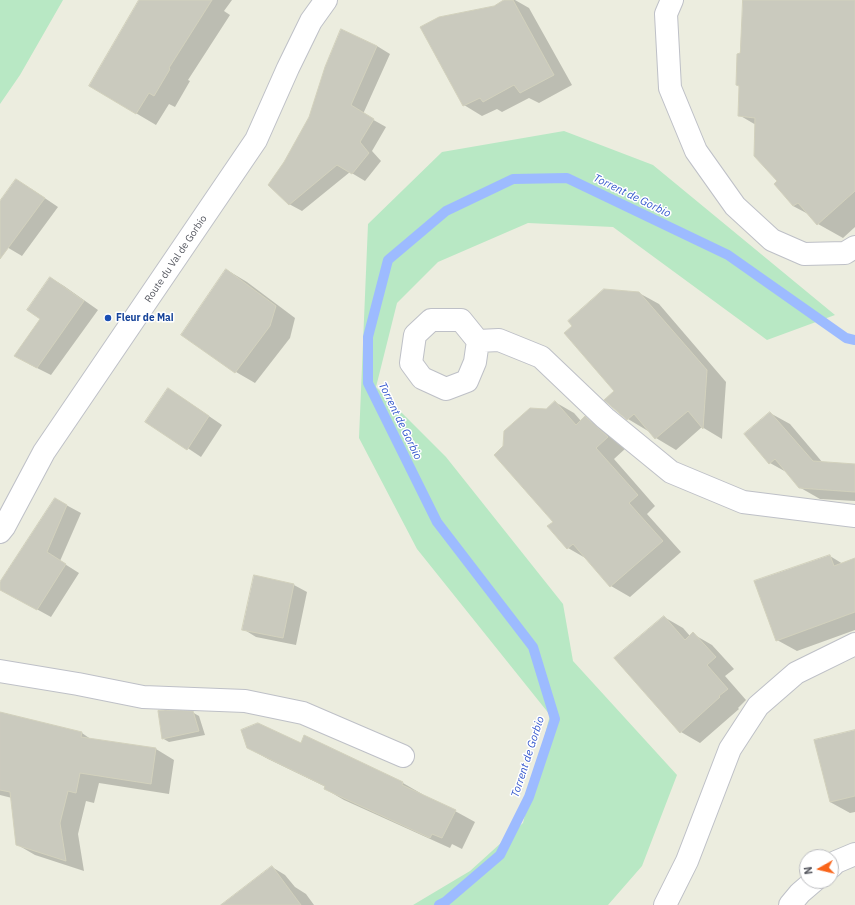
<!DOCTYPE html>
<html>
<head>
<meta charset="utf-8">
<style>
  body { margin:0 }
  #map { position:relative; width:855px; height:905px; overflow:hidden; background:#eceddf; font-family:"IBM Plex Sans",sans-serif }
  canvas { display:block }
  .north { position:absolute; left:799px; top:849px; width:40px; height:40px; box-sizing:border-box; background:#fff; border:1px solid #bcbdc0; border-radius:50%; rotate:262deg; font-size:11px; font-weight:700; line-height:16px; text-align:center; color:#585a62 }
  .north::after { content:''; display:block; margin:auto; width:14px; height:18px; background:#f96419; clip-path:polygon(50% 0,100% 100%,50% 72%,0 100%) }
</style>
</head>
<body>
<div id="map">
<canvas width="855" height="905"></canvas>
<div class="north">N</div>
</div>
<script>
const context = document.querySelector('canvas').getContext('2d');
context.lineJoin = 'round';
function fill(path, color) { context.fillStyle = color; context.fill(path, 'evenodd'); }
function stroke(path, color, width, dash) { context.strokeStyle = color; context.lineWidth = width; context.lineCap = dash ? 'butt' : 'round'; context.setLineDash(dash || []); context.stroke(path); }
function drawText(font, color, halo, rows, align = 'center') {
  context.font = font + ' "IBM Plex Sans",sans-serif'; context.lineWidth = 3; context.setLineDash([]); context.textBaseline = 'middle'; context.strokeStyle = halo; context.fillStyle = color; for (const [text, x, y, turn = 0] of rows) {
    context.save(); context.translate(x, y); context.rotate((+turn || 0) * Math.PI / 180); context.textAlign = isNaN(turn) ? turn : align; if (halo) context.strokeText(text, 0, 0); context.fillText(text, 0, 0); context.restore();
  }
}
const green = new Path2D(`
  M 0,0 L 63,0 L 20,75 L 0,104 Z
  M 564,131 L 653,165 L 835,315 L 767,340 L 613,227 L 528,223 L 438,262 L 397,303 L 376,387 L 446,457 L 563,604 L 573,661 L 677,775 L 642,866 L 608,905 L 413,905 L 470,871 L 523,823 L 550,715 L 417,549 L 359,438 L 368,224 L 442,152 Z`);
const shadow = new Path2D(`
  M 140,0 L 232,0 L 224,11 L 230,15 L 188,80 L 190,81 L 175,107 L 169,104 L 156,125 L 90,86 Z
  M 506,0 L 515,0 L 529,8 L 572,85 L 539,103 L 529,98 L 502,112 L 497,109 L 482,116 L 464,105 L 494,7 Z
  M 744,0 L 855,0 L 855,227 L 843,238 L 818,224 L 810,215 L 793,206 L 778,181 L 756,125 L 739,115 Z
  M 377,46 L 390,54 L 363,114 L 386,127 L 372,151 L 381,161 L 365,181 L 350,172 L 302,211 L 289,204 L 277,174 Z
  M 30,188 L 58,207 L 22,256 L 0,243 L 0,202 Z
  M 227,270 L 247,282 L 295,318 L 290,338 L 255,383 L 236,372 Z
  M 51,278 L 64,286 L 98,310 L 51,375 L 29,364 L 42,319 Z
  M 639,293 L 659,304 L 726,382 L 722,439 L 702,427 L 676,450 L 656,438 L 649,430 L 648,431 L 628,419 L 606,400 L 615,391 Z
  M 181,397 L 222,425 L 201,457 L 147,421 Z
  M 555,402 L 574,413 L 581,421 L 585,418 L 604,428 L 626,448 L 614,459 L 655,506 L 647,514 L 681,552 L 630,597 L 611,586 L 587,559 L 568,548 L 554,522 L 546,410 Z
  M 770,413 L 790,424 L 823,463 L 855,465 L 855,501 L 820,499 L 799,487 L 788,473 L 770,463 Z
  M 55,499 L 81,513 L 60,561 L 79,573 L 51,617 L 0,589 L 0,583 Z
  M 830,556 L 843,564 L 855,560 L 855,630 L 797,651 L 777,640 Z
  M 294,585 L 307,592 L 296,645 L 256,637 L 243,629 Z
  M 664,617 L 683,628 L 690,636 L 693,634 L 712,645 L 734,669 L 725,676 L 746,700 L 738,708 L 739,709 L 700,743 L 681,732 Z
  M 192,712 L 199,716 L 205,735 L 169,742 L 162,738 Z
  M 4,714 L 82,733 L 92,740 L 156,749 L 174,760 L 169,794 L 99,783 L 94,803 L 86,801 L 78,834 L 84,871 L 35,855 L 16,844 L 12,798 L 0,795 L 0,725 Z
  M 855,731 L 855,812 L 850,813 L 830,802 Z
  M 305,737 L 403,783 L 422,794 L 422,796 L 455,811 L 475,822 L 462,849 L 452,844 L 450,848 L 344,800 L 325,789 L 326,787 L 268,759 L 248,748 L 301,744 Z
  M 272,867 L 285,875 L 295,887 L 306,894 L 314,905 L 238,905 Z`);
const stream = new Path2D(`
  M 439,905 L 445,902 L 500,855 L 529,797 L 555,719 L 533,647 L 437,522 L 368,383 L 368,337 L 388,260 L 446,211 L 513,179 L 567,178 L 728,255 L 846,338 L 855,340`);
const building = new Path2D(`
  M 139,0 L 212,0 L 169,68 L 170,69 L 154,96 L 149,93 L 136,114 L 89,86 Z
  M 504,0 L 513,0 L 554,75 L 520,93 L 514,85 L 483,102 L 480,98 L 463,106 L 420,27 L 439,17 L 494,6 Z
  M 743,0 L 855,0 L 855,191 L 817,225 L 798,203 L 793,206 L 774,184 L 777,181 L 754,156 L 755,118 L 738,116 L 739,86 L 736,85 L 737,54 L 740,53 Z
  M 341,29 L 377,46 L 351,105 L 374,119 L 360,142 L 369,153 L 352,174 L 337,165 L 289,205 L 268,185 L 284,162 L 309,117 L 325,67 Z
  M 16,179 L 45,198 L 0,259 L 0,201 Z
  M 226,269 L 276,306 L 270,326 L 235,373 L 181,335 Z
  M 50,277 L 84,301 L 37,368 L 14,356 L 40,319 L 27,310 Z
  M 604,289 L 639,292 L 707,370 L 703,429 L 688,411 L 655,439 L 634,414 L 627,420 L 604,400 L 614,391 L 564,333 L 572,326 L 568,321 Z
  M 168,388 L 209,416 L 187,450 L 145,422 Z
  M 555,401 L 576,425 L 585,416 L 608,437 L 596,448 L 638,495 L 629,503 L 663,541 L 610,587 L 573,544 L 567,549 L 547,526 L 553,522 L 494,455 L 503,446 L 504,431 L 530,408 L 546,409 Z
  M 770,412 L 813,461 L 855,464 L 855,492 L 799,488 L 775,459 L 769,464 L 744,434 Z
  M 55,498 L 67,505 L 47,552 L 66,564 L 37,610 L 0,590 L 0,582 Z
  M 830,555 L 834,566 L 855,558 L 855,612 L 776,641 L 754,581 Z
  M 254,575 L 294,584 L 283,638 L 242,630 Z
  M 664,616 L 685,640 L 693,632 L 716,657 L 707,665 L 728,689 L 719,696 L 720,697 L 680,733 L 614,658 Z
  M 165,710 L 193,711 L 199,731 L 162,739 L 158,711 Z
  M 0,712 L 82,732 L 81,737 L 156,748 L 151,784 L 80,773 L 76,793 L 68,791 L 60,823 L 66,861 L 16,845 L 10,792 L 0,790 Z
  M 258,723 L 301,743 L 304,735 L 403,782 L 402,785 L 456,810 L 442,838 L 432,834 L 430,838 L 324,789 L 325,786 L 247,748 L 241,730 Z
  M 855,730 L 855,796 L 830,802 L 814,740 Z
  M 272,866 L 301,905 L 221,905 Z`);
const minor = new Path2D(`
  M 672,0 L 666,14 L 670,88 L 696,151 L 735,206 L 772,240 L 804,254 L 845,253 L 855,247
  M 431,320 L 461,320 L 478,341 L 475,362 L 467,381 L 446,389 L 422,378 L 411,363 L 415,335 Z
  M 478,341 L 499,340 L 541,357 L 605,418 L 671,472 L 743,502 L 855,516
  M 0,532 L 4,527 L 44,452 L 256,140 L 288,68 L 311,21 L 326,0
  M 0,671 L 78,684 L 143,697 L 245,701 L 303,713 L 403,756
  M 831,867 L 836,862 L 855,854
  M 665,905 L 687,861 L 730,749 L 758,706 L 796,673 L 855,644
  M 790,905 L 800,893 L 814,881`);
const markers = [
  [108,318,4,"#1a4fb4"]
];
const streetNames = [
  ["Route du Val de Gorbio",176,259,-56]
];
const transitNames = [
  ["Fleur de Mai",116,318]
];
const waterNames = [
  ["Torrent de Gorbio",632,196,26],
  ["Torrent de Gorbio",400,421,64],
  ["Torrent de Gorbio",528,757,-72]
];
fill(green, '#b8e8c4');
fill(shadow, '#0003');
stroke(stream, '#9dbbff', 10);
fill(building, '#cacabe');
stroke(building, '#d2d1bd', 1);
stroke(minor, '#bec0c7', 24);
stroke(minor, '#fff', 22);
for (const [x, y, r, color] of markers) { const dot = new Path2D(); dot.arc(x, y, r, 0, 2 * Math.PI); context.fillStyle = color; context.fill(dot); stroke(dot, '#fff', 1.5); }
drawText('10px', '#585a62', '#fff', streetNames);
drawText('bold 10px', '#164399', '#fff', transitNames, 'left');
drawText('italic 11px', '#3558cd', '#fff', waterNames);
</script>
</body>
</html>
